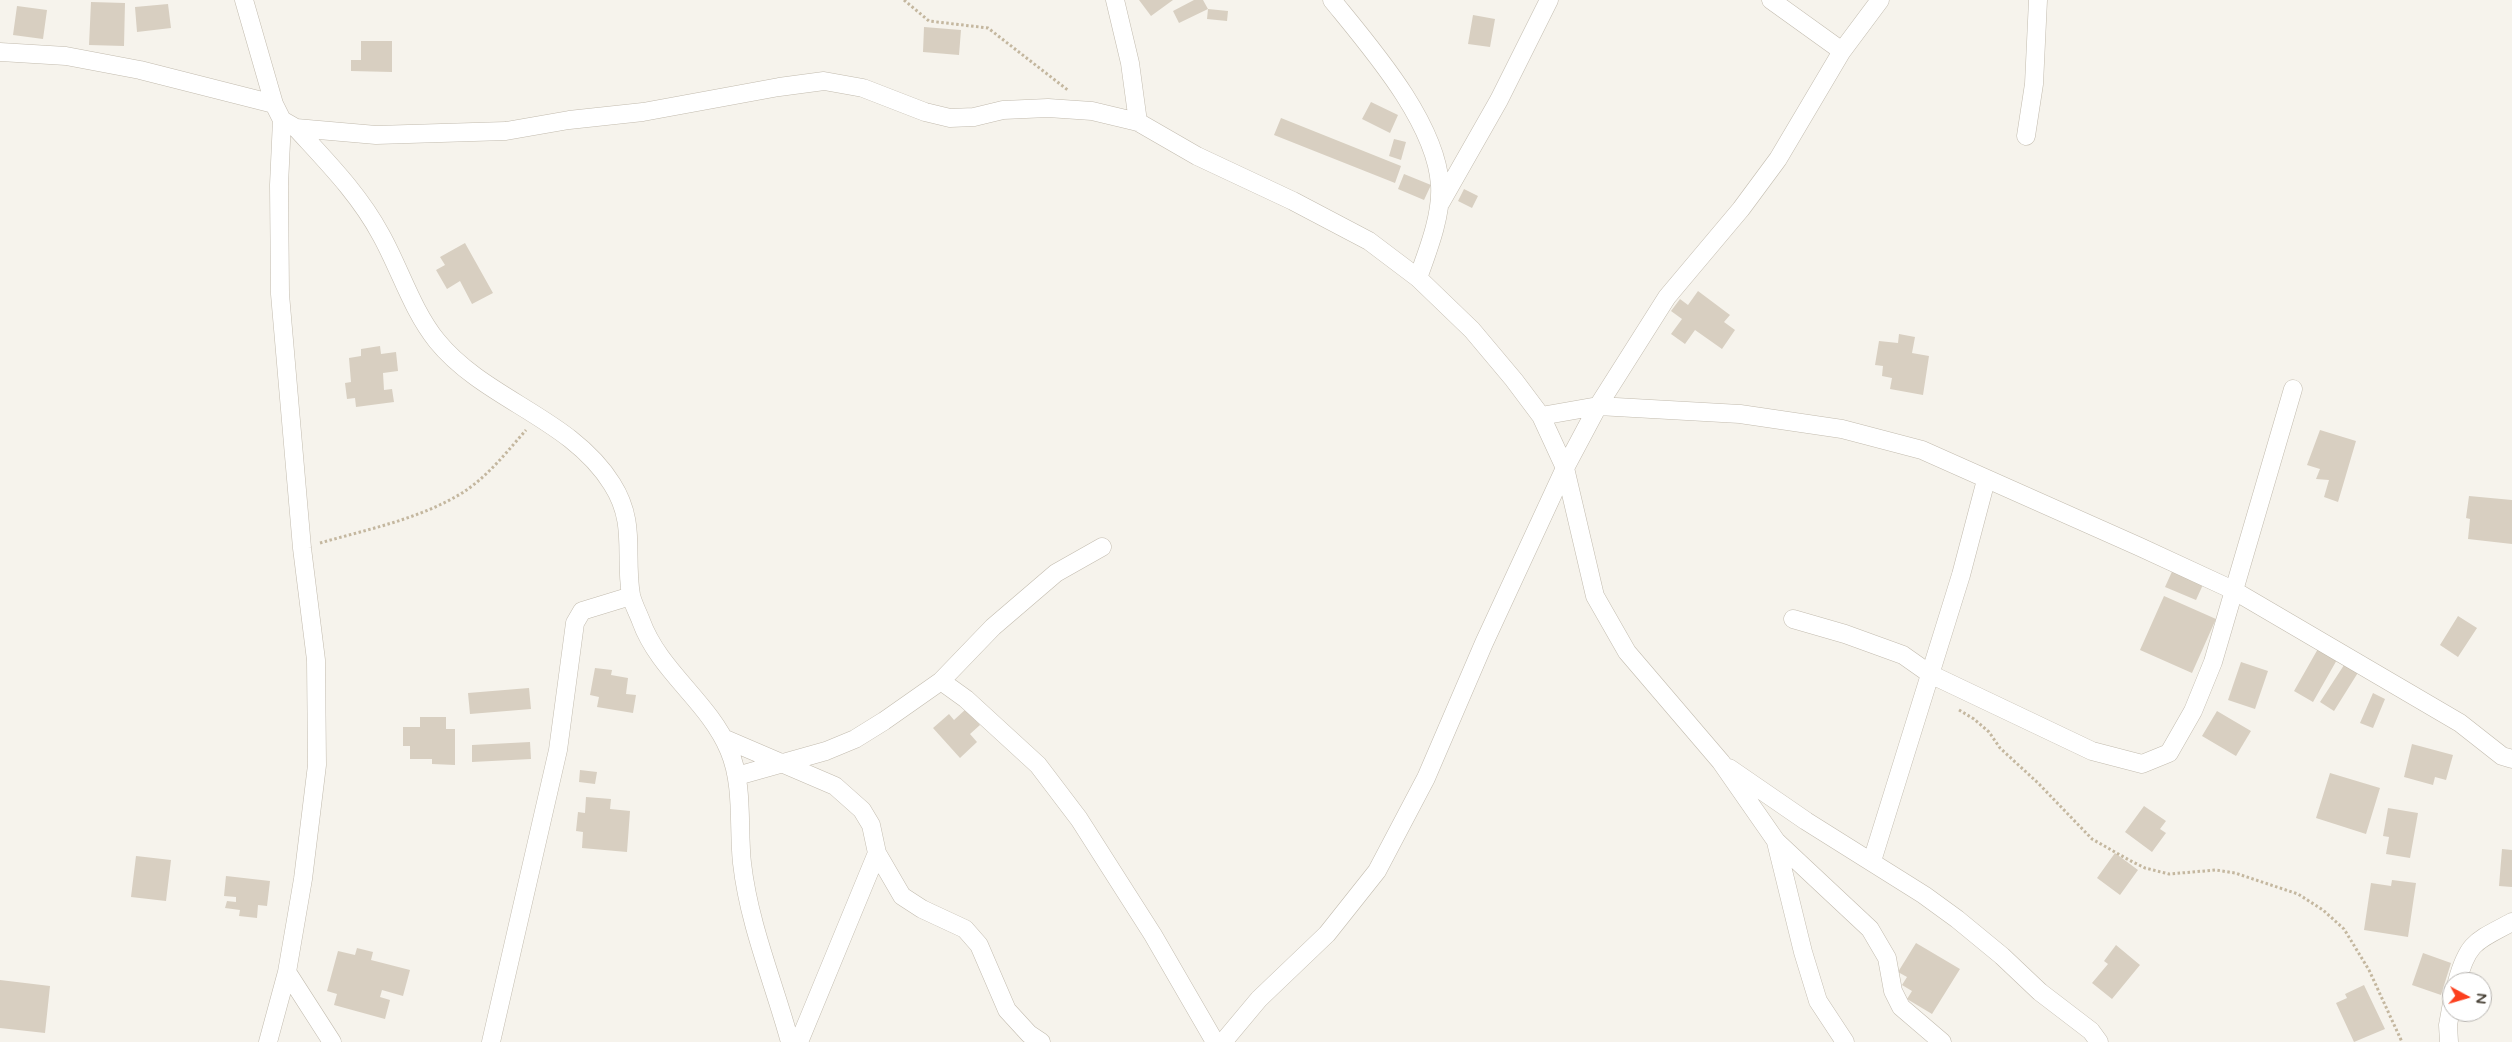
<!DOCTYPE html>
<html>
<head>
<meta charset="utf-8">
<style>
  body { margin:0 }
  #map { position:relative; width:2512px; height:1042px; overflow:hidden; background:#f6f3ec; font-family:"Varela Round",sans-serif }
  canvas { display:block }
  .north { position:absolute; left:2442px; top:972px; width:50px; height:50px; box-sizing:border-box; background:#fff; border:1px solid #b7b4b0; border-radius:50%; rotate:96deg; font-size:14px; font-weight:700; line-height:20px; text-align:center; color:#4b4439 }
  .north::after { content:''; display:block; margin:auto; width:18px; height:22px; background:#fc3f1d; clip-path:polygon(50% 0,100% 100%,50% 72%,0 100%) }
</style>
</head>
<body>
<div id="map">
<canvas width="2512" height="1042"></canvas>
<div class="north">N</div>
</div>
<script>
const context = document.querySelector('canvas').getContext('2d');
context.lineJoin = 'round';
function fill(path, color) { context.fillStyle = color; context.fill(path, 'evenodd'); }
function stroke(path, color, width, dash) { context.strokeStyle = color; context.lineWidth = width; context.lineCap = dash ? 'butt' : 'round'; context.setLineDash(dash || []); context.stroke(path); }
const building = new Path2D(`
  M 1139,0 L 1173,0 L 1151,16 Z
  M 1194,0 L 1203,0 L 1208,9 L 1228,11 L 1227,21 L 1207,19 L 1208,9 L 1179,23 L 1173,11 Z
  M 91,2 L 125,3 L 124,46 L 89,45 Z
  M 168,4 L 171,28 L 137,32 L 135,7 Z
  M 17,6 L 47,10 L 43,39 L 13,35 Z
  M 1473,15 L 1495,19 L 1490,47 L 1468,44 Z
  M 924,27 L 961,30 L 959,55 L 923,52 Z
  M 361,41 L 392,41 L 392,72 L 351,71 L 351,60 L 361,60 Z
  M 1371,102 L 1398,115 L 1390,133 L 1362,119 Z
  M 1281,118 L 1401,166 L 1395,183 L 1274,135 Z
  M 1394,139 L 1406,142 L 1401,160 L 1389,156 Z
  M 1404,174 L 1431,185 L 1424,200 L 1398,189 Z
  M 1464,189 L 1478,196 L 1472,208 L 1458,201 Z
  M 465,243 L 493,293 L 472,304 L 460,281 L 447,289 L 436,270 L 445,265 L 440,257 Z
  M 1698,291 L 1730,315 L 1724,322 L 1735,330 L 1722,349 L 1695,330 L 1685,344 L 1671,334 L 1682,319 L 1671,311 L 1680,299 L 1688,305 Z
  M 1899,334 L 1915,337 L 1912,353 L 1929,356 L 1923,395 L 1890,389 L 1892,378 L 1882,376 L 1883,366 L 1875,365 L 1879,341 L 1898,343 Z
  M 380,346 L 381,354 L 396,352 L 398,371 L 383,373 L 384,390 L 392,389 L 394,402 L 356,407 L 355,398 L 347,399 L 345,383 L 351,382 L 349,358 L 361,356 L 361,349 Z
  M 2320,430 L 2356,441 L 2338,502 L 2324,497 L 2329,480 L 2316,479 L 2320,469 L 2307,465 Z
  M 2469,496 L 2512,500 L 2512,544 L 2468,539 L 2470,519 L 2466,518 Z
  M 2175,565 L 2206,578 L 2196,600 L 2165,587 Z
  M 2164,596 L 2216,619 L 2192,673 L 2140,650 Z
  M 2458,616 L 2477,628 L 2458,657 L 2440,645 Z
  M 2319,647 L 2338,658 L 2313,702 L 2294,691 Z
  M 2241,662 L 2268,671 L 2255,709 L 2228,700 Z
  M 2346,662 L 2359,671 L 2334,711 L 2320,702 Z
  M 595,668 L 612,670 L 611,675 L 628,678 L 626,694 L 636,695 L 633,713 L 597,707 L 599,697 L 590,695 Z
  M 529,688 L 531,709 L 470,714 L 468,693 Z
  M 2373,693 L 2385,699 L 2373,728 L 2360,723 Z
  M 966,709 L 980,725 L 970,734 L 977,742 L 960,758 L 933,728 L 949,714 L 954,720 Z
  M 2217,711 L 2251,731 L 2236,756 L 2202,736 Z
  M 420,717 L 446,717 L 446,729 L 455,729 L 455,765 L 432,764 L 432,759 L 410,759 L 410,746 L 403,746 L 403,727 L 420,727 Z
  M 530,742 L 531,759 L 472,762 L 472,745 Z
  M 2412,744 L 2453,755 L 2446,780 L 2435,777 L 2433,785 L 2404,777 Z
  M 580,770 L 597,772 L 595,784 L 579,782 Z
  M 2330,773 L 2380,788 L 2366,834 L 2316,818 Z
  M 586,797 L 611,799 L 610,809 L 630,811 L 627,852 L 582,848 L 583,832 L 576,831 L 578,812 L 585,813 Z
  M 2144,806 L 2166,821 L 2160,829 L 2166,833 L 2152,852 L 2125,832 Z
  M 2388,808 L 2418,813 L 2410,858 L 2386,854 L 2389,837 L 2383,836 Z
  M 2502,849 L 2512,850 L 2512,887 L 2499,886 Z
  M 2115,853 L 2138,870 L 2120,895 L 2097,878 Z
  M 136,856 L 171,860 L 166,901 L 131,897 Z
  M 226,876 L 270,881 L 267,906 L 258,905 L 257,918 L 239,916 L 240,910 L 225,908 L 227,901 L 236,902 L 236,897 L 224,896 Z
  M 2392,880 L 2416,883 L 2408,937 L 2364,930 L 2371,883 L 2391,886 Z
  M 1916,943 L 1960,969 L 1932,1014 L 1907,999 L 1912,991 L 1902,985 L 1907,977 L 1898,972 Z
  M 2116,945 L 2140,965 L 2112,999 L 2092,983 L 2108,964 L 2104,961 Z
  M 357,948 L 373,952 L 371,960 L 410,970 L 403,996 L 382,990 L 380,997 L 390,1000 L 385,1019 L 334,1005 L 337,994 L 327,991 L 338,951 L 355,955 Z
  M 2423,953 L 2451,963 L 2441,995 L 2412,985 Z
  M 0,980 L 50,986 L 45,1033 L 0,1028 Z
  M 2364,985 L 2385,1029 L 2354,1042 L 2336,1003 L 2347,998 L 2345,994 Z`);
const path = new Path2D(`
  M 904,0 L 929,21 L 988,28 L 1069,91
  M 320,543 C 365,530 415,520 457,496 C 485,480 505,454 526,430
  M 1959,710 L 1974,719 L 1989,732 L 2000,748 L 2038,783 L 2092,839 L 2129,860 L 2145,868 L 2169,874 L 2216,870 L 2235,873 L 2298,894 L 2323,910 L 2344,929 L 2369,970 L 2402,1042`);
const minor = new Path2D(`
  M 244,0 L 274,104 L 282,120 L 296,128 L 376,135 L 506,131 L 569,120 L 643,112 L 779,87 L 824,81 L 863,88 L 925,112 L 950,118 L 974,117 L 1003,110 L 1048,108 L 1092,111 L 1138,122 L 1197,156 L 1293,201 L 1369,241 L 1418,278 L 1472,330 L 1514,380 L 1541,416 L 1565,468 L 1595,596 L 1627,652 L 1721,762 L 1776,841 L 1870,929 L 1887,958 L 1893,991 L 1901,1007 L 1942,1042
  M 1115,0 L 1130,63 L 1138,122
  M 1332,0 C 1371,48 1436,122 1440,185 C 1442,215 1428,250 1418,278
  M 1771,0 L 1842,51
  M 0,52 L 66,56 L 140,70 L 274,104
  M 296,128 C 327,162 359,194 381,235 C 400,269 412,310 437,341 C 485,400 571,418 612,484 C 637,523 624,555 631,595 C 633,604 638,613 641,621 C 659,671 709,702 729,750 C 744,785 738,827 742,863 C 749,925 774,983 790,1042
  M 2026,136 L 2034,84 L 2038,0
  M 1441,202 L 1499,100 L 1549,0
  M 1541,416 L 1598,406 L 1740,414 L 1842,429 L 1922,450 L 2140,547 L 2233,590 L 2460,723 L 2502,756 L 2512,759
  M 1793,619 L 1845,634 L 1903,655 L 1930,674 L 2092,751 L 2142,764 L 2169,753 L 2193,711 L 2213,662 L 2293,389
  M 941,681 L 966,699 L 1038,765 L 1079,819 L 1153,935 L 1215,1042
  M 723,738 L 835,786 L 862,810 L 871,825 L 877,853 L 902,896 L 922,909 L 965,929 L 979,945 L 1007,1010 L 1029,1034 L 1041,1042
  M 1729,768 L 1806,821 L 1924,895 L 1957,919 L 2002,956 L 2040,992 L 2091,1031 L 2099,1042
  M 737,776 L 826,751 L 855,739 L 884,721 L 941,681 L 993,627 L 1056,573 L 1102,547
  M 1776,842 L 1803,952 L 1818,1001 L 1845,1042
  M 1872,861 L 1961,575 L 1986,480
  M 287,972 L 332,1042
  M 2457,982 C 2468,941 2477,941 2512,922
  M 268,1042 L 287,972 L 303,879 L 317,765 L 316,660 L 302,548 L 280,294 L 279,185 L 282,120
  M 491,1042 L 558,750 L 575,623 L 582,611 L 631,596
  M 799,1042 L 877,853
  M 1223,1042 L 1259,999 L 1327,934 L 1377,871 L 1426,778 L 1484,643 L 1565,468 L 1598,406 L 1667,297 L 1741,209 L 1778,159 L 1842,51 L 1880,0
  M 2449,1042 L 2448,1025 L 2452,1003`);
fill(building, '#d8cfc1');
stroke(minor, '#c2bbae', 19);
stroke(path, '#c4b79f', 3, [2.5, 2.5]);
stroke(minor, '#fff', 18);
</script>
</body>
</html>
